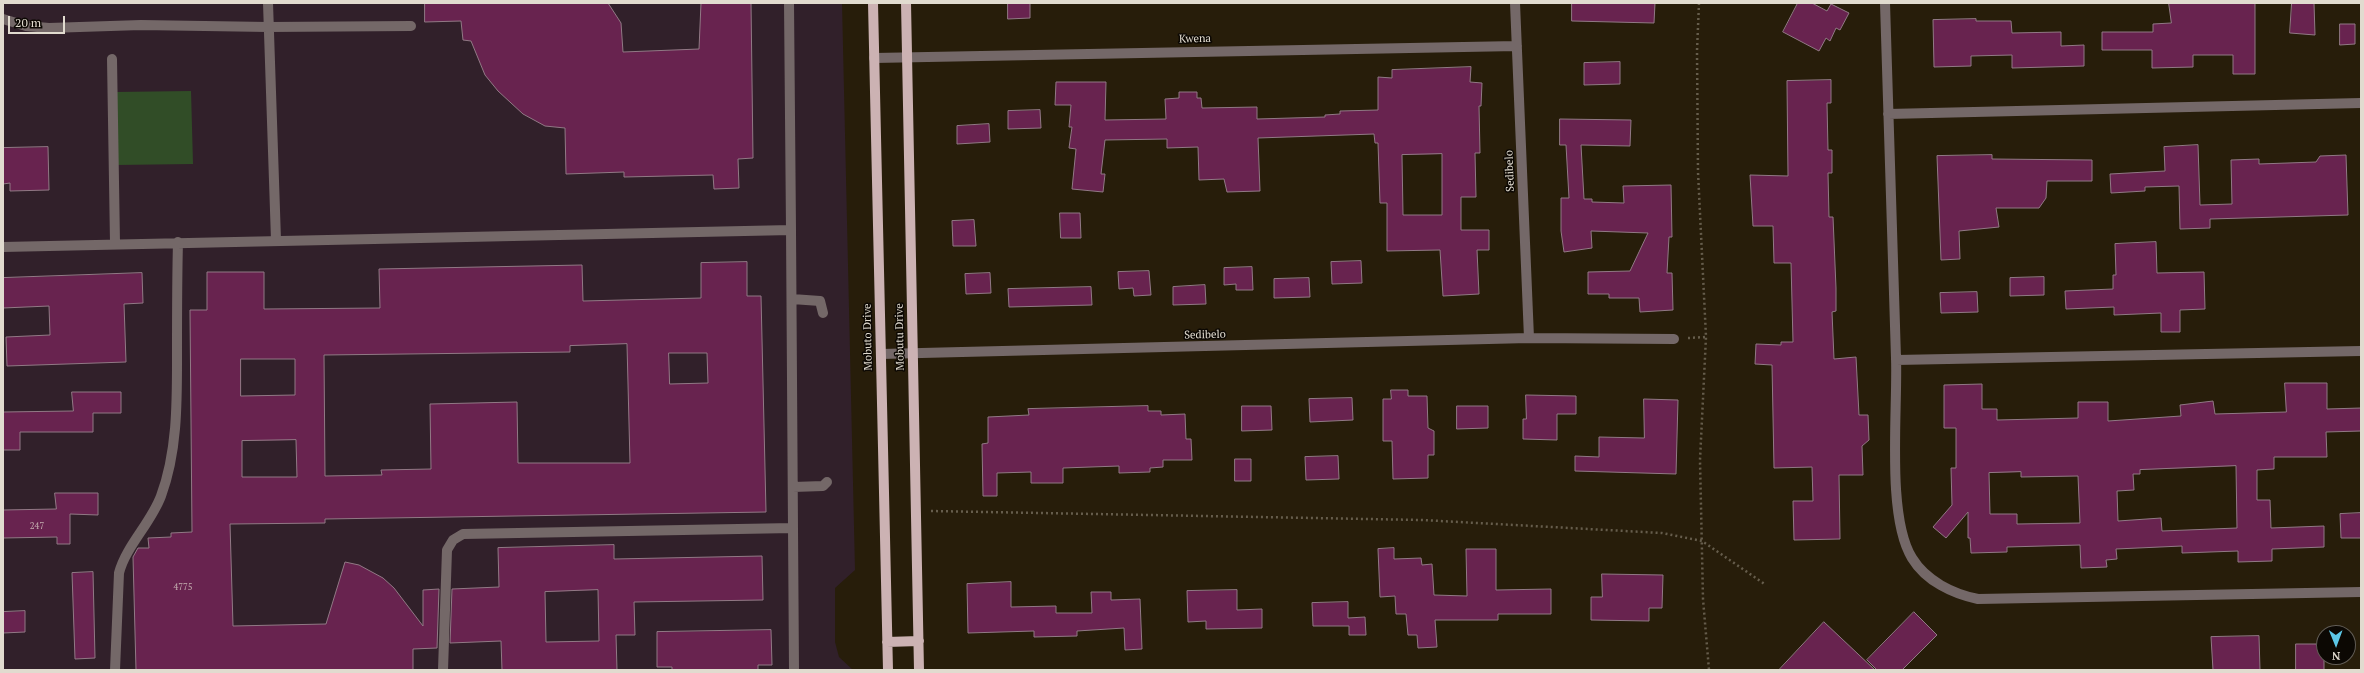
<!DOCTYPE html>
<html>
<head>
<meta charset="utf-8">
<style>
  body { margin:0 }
  #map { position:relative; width:2364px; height:673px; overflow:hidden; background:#271d0a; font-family:"PT Serif",serif }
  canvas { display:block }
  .frame { position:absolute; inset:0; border:4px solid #e1dbcf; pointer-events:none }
  .north { position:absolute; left:2316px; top:625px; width:40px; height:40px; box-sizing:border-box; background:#0c0803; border:1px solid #615c55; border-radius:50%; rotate:179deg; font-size:11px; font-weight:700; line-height:16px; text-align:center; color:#e1dbcf }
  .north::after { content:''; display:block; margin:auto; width:14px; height:18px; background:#5cc7e7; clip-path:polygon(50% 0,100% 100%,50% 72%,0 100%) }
  .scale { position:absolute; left:8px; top:16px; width:57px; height:18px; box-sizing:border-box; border:2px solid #e1dbcf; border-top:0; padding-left:5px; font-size:12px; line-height:14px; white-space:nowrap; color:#e1dbcf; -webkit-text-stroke:3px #0c0803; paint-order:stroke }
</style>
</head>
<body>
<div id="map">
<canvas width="2364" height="673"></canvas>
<div class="frame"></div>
<div class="north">N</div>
<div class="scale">20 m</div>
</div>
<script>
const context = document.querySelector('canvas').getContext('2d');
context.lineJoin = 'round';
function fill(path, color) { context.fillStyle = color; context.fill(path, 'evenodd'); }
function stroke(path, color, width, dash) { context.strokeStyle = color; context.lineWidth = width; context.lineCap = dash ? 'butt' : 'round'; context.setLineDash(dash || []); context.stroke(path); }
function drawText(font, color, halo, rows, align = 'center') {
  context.font = font + ' "PT Serif",serif'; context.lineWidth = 3; context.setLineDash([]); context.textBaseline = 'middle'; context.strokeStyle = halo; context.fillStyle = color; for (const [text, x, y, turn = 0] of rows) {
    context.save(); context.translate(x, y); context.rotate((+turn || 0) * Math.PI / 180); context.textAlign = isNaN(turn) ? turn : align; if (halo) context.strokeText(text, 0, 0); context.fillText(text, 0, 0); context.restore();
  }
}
const education = new Path2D(`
  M 3,3 L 842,3 L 855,570 L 835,588 L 835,642 L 839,657 L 853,670 L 3,670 Z`);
const green = new Path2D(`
  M 191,91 L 193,164 L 116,165 L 114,92 Z`);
const building = new Path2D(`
  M 425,3 L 608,3 L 621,23 L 623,52 L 699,49 L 701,3 L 751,3 L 753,158 L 738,159 L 739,188 L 714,189 L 713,175 L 624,177 L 624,172 L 566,174 L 565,128 L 545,126 L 523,114 L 498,91 L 485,75 L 471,41 L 463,40 L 461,21 L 425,22 Z
  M 1008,3 L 1030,3 L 1030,18 L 1008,19 Z
  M 1572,3 L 1655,3 L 1654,23 L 1572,21 Z
  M 1798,3 L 1812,3 L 1827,11 L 1831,4 L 1849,13 L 1840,30 L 1836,28 L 1830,41 L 1826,38 L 1819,51 L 1783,32 Z
  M 2169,3 L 2255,3 L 2255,74 L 2233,74 L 2233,55 L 2193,55 L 2193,67 L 2152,68 L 2152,50 L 2102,50 L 2102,32 L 2153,32 L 2153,24 L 2171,23 Z
  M 2292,3 L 2314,3 L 2315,35 L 2290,33 Z
  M 1976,19 L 1976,21 L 2011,21 L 2012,33 L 2061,32 L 2061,46 L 2084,45 L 2084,66 L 2012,68 L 2012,55 L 1971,56 L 1971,66 L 1934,67 L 1933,20 Z
  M 2340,24 L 2355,24 L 2355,44 L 2340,45 Z
  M 1620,62 L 1620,84 L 1584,85 L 1584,63 Z
  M 1471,67 L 1470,82 L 1482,83 L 1481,106 L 1479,106 L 1480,153 L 1475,153 L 1476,197 L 1461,197 L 1461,230 L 1489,230 L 1489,250 L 1477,250 L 1479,294 L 1443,296 L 1440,250 L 1387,251 L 1387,203 L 1380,203 L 1378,143 L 1375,143 L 1374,134 L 1258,138 L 1260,191 L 1227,192 L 1224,179 L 1199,180 L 1198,147 L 1167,148 L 1167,139 L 1105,140 L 1101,174 L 1105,174 L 1103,192 L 1072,189 L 1076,149 L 1069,148 L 1072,127 L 1069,127 L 1071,105 L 1055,105 L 1056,82 L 1106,82 L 1105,120 L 1166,119 L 1165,99 L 1179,98 L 1179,92 L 1197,92 L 1197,98 L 1201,98 L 1202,108 L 1257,107 L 1257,119 L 1325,117 L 1325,115 L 1340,114 L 1340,111 L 1378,110 L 1378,77 L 1392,78 L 1392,70 ZM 1442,154 L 1442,215 L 1403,215 L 1402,155 Z
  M 1831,80 L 1831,103 L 1827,103 L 1828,150 L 1832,150 L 1832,173 L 1828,173 L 1829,217 L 1833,217 L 1836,288 L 1836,311 L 1832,312 L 1834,359 L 1856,357 L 1859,415 L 1868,415 L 1869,440 L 1862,446 L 1863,475 L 1839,475 L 1840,539 L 1794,540 L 1793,501 L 1813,501 L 1812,467 L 1774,468 L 1772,365 L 1755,364 L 1756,344 L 1781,345 L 1781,342 L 1793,342 L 1791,263 L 1774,263 L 1773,226 L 1753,226 L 1750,175 L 1788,176 L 1787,81 Z
  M 1040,110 L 1041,128 L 1008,129 L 1008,111 Z
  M 1560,119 L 1631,120 L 1630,146 L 1581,145 L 1584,199 L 1592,199 L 1592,202 L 1624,203 L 1623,186 L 1671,185 L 1672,237 L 1669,237 L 1667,273 L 1672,273 L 1673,310 L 1640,312 L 1639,298 L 1609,298 L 1609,294 L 1588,294 L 1588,272 L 1630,271 L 1648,233 L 1591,231 L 1592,248 L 1564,252 L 1561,231 L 1561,198 L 1569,198 L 1566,145 L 1560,145 Z
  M 989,124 L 990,142 L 957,144 L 957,126 Z
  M 2198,145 L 2200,205 L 2232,204 L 2231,160 L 2259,159 L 2259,164 L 2316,162 L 2320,156 L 2346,155 L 2348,215 L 2210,219 L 2210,228 L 2180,229 L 2179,186 L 2145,187 L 2145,191 L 2111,193 L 2110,174 L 2165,171 L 2164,147 Z
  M 48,147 L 49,190 L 10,191 L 10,183 L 3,184 L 3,148 Z
  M 1992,155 L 1992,159 L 2092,160 L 2092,181 L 2047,181 L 2046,198 L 2039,208 L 1996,208 L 1999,227 L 1959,231 L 1960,259 L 1941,260 L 1937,156 Z
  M 1060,213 L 1080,213 L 1081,238 L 1061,238 Z
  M 974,220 L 976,246 L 953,246 L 952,221 Z
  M 2156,242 L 2157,273 L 2204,272 L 2205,309 L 2180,310 L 2180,332 L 2161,332 L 2161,313 L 2114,315 L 2114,307 L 2066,309 L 2065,291 L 2113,289 L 2113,275 L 2116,275 L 2115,244 Z
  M 1361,261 L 1362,283 L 1332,284 L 1331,262 Z
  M 747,262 L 747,296 L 761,296 L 766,512 L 325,519 L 325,523 L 230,524 L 233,626 L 326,624 L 345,562 L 359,565 L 383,578 L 394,588 L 423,626 L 423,590 L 439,589 L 437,648 L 413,649 L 413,670 L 136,670 L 133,557 L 138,548 L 149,548 L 148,538 L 171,537 L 171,533 L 192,532 L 190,310 L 207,310 L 207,272 L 264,272 L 264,309 L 380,308 L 379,269 L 582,265 L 583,301 L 701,298 L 701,263 ZM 627,344 L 630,463 L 518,463 L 517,402 L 430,404 L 431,469 L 381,470 L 382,475 L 325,476 L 324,355 L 570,352 L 570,346 ZM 669,353 L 707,353 L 708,383 L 670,384 ZM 241,359 L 295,359 L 295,395 L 241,396 ZM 296,440 L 297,477 L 242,477 L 242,441 Z
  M 1252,267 L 1253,290 L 1236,290 L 1236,284 L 1224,285 L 1224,268 Z
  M 1149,271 L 1151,295 L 1134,296 L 1133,288 L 1119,289 L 1118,272 Z
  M 142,273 L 143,303 L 124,304 L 126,362 L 7,366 L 6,337 L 50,335 L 49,306 L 3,308 L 3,278 Z
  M 990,273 L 991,293 L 966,294 L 965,274 Z
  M 2044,277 L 2044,295 L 2010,296 L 2010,278 Z
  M 1309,278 L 1310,297 L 1274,298 L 1274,279 Z
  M 1205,285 L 1206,304 L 1173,305 L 1173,287 Z
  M 1091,287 L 1092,305 L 1009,307 L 1008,289 Z
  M 1977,292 L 1978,312 L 1941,313 L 1940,293 Z
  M 2285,383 L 2327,383 L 2327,409 L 2361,408 L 2361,431 L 2326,432 L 2327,457 L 2274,457 L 2274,469 L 2257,470 L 2257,500 L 2270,500 L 2271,528 L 2324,526 L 2324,547 L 2272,549 L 2272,561 L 2238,562 L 2238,551 L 2182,553 L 2182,546 L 2116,549 L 2117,559 L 2106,560 L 2107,567 L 2081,568 L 2080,545 L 2007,547 L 2007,552 L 1971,553 L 1970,538 L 1968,538 L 1968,512 L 1946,538 L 1933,527 L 1952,505 L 1951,468 L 1956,468 L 1956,428 L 1944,428 L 1944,385 L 1982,384 L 1982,409 L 1997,409 L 1997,420 L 2078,418 L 2078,402 L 2108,402 L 2108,421 L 2181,416 L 2180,405 L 2213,401 L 2215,414 L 2286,412 ZM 2236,466 L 2237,528 L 2162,531 L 2161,518 L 2118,521 L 2117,491 L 2134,490 L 2133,474 L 2140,474 L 2140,470 ZM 2021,472 L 2021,477 L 2078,476 L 2080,523 L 2017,524 L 2017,514 L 1990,514 L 1989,473 Z
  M 1391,390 L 1408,390 L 1408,396 L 1427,396 L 1428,428 L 1434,431 L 1434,455 L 1428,455 L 1428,478 L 1393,479 L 1392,441 L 1383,441 L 1383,399 L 1391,399 Z
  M 72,392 L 121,392 L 121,413 L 93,413 L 93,432 L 20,432 L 20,450 L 3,450 L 3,412 L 73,411 Z
  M 1526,395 L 1576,396 L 1576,414 L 1557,414 L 1557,440 L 1523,439 L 1523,419 L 1526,419 Z
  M 1352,398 L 1353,420 L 1310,422 L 1309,399 Z
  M 1644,399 L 1678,400 L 1676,474 L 1575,471 L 1575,456 L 1599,457 L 1599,437 L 1644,438 Z
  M 1148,406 L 1148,411 L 1161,411 L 1161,415 L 1185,414 L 1186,439 L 1191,439 L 1192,460 L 1163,460 L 1163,467 L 1150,468 L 1150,472 L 1119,473 L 1119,466 L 1063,468 L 1063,483 L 1031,483 L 1031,472 L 997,473 L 997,496 L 983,496 L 982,444 L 988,443 L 988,417 L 1029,415 L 1028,409 Z
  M 1242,406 L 1271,406 L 1272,430 L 1242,431 Z
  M 1457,406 L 1488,406 L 1488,428 L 1457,429 Z
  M 1338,456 L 1339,479 L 1306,480 L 1305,457 Z
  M 1235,459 L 1251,459 L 1251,481 L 1235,481 Z
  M 55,493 L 98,493 L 98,515 L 70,514 L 70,544 L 57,544 L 57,537 L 3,538 L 3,510 L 56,509 Z
  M 2361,513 L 2361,538 L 2341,538 L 2340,514 Z
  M 614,545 L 614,559 L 762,556 L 763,600 L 634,602 L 635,635 L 616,635 L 617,670 L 502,670 L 501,641 L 450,643 L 452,589 L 499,587 L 498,548 ZM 598,590 L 599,641 L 546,642 L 545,592 Z
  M 1394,548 L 1394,559 L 1421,558 L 1422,565 L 1432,564 L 1434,595 L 1467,596 L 1466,549 L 1496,549 L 1496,590 L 1551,589 L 1551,614 L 1498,614 L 1498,620 L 1435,620 L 1437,647 L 1418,648 L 1417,635 L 1408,635 L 1406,614 L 1396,614 L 1395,596 L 1380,597 L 1378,549 Z
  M 93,572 L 95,658 L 75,659 L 72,573 Z
  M 1602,574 L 1663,575 L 1662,608 L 1649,608 L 1649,621 L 1591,620 L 1591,597 L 1602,597 Z
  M 1011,582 L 1011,607 L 1056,606 L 1056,613 L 1092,613 L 1091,592 L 1111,592 L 1111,600 L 1140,599 L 1142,649 L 1125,650 L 1124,628 L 1077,631 L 1077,636 L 1034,637 L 1034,631 L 968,633 L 967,584 Z
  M 1237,590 L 1237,610 L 1262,609 L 1262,628 L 1206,629 L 1206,621 L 1188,622 L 1187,591 Z
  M 1348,602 L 1348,618 L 1365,617 L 1366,635 L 1349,635 L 1349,626 L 1313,626 L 1312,603 Z
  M 25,611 L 25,632 L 3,633 L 3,612 Z
  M 1914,612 L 1937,635 L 1902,670 L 1877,670 L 1867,660 Z
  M 1824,622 L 1875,670 L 1779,670 Z
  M 771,630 L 772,665 L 758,665 L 758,670 L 672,670 L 672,667 L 657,667 L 657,632 Z
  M 2259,636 L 2260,670 L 2213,670 L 2211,637 Z
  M 2296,644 L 2324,644 L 2324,670 L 2296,670 Z`);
const path = new Path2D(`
  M 1699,3 L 1697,51 L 1698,172 L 1706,337 L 1700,460 L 1703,599 L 1709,670
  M 1688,338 L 1706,337
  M 931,511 L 1422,520 L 1662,533 L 1702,541 L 1766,585`);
const minor = new Path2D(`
  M 268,3 L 276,240
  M 789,3 L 791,230
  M 1515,3 L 1529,338
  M 1885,3 C 1888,122 1893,240 1896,358 C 1898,409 1886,516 1912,558 C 1926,581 1953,594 1978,599 L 2361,592
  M 3,19 L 26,26 L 49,28 L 141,25 L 268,27 L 411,26
  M 874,58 L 1517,46
  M 112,59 L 115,243
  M 1888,114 L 2361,103
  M 3,247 L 791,230 L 793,528
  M 792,299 L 820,301 L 823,313
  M 881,354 L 1529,338 L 1674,339
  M 1896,360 L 2361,351
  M 793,487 L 823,486 L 827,482
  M 115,670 L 119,573 C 126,546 151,523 161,496 C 178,450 177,399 177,351 C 177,315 177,278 178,242
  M 443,670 L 447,550 L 453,540 L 463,534 L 793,528 L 794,670`);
const major = new Path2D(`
  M 873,3 L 888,670
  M 906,3 L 919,670
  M 887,642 L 919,641`);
const numberNames = [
  ["247",37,526],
  ["4775",183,587]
];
const streetNames = [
  ["Kwena",1195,39,-1],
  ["Sedibelo",1510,171,-92],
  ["Sedibelo",1205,335,-1],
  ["Mobuto Drive",868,337,-91],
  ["Mobutu Drive",900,337,-91]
];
fill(education, '#31202a');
fill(green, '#314d27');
fill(building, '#68234f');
stroke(building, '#917985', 1);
stroke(path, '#665d4c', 2.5, [2, 3]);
stroke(minor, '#746868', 10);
stroke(major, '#ccb2b3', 10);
drawText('9px', '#c3adaf', null, numberNames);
drawText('11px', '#e1dbcf', '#0c0803', streetNames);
</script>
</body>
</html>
